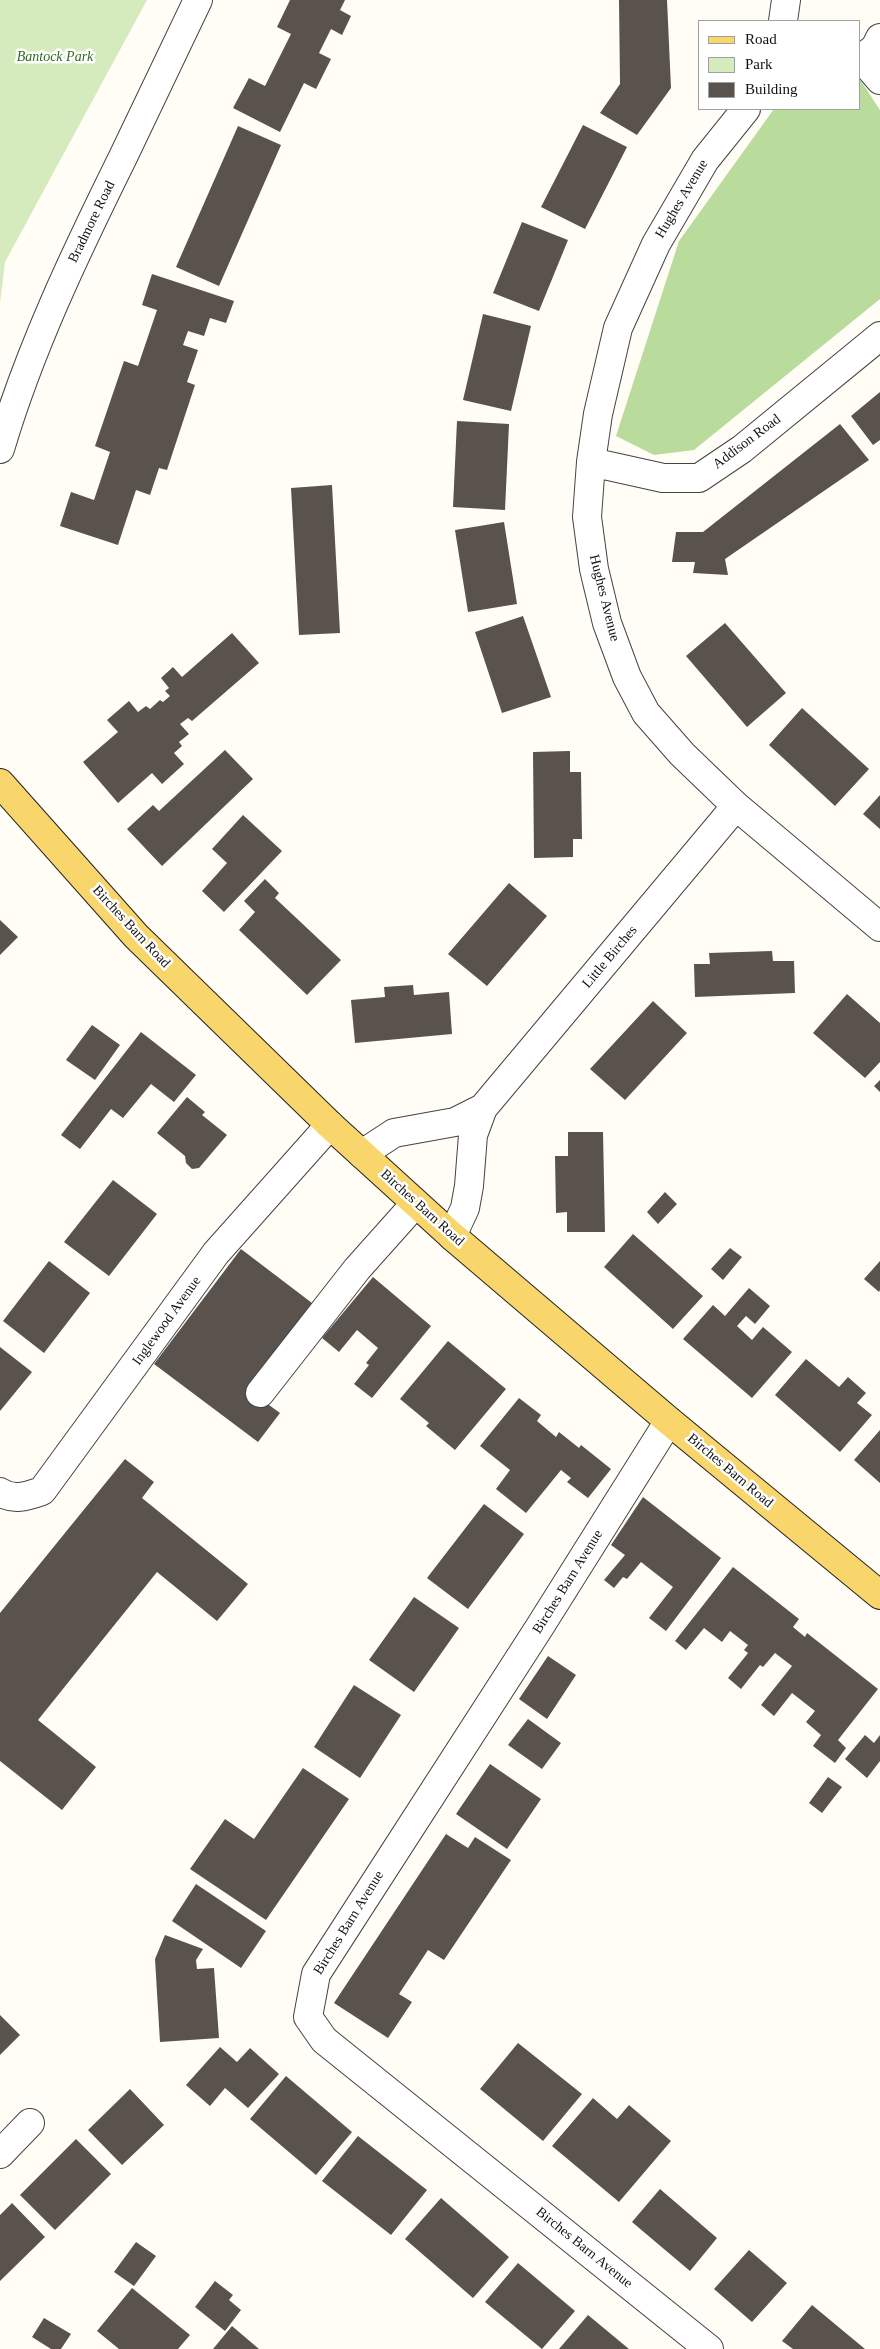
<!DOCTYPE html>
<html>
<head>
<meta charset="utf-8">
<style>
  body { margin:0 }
  #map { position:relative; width:880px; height:2349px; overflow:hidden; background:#fffdf5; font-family:Georgia,serif }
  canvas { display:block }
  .legend { position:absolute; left:698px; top:20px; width:162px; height:90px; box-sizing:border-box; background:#fff; border:1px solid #a0a0a0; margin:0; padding:6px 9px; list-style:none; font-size:15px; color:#111 }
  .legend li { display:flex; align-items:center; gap:10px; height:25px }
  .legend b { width:25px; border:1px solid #a0a0a0 }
</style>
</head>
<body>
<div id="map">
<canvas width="880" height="2349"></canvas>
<ul class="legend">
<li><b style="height:6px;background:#f9d66b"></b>Road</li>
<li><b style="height:14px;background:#d5ebbd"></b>Park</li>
<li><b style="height:14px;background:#5a524d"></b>Building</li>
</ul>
</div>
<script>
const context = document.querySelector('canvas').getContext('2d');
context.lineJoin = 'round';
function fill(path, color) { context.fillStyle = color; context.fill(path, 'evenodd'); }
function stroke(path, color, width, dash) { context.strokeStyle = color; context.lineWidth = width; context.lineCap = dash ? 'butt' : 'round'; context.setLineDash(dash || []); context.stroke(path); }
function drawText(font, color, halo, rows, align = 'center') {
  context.font = font + ' Georgia,serif'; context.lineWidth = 5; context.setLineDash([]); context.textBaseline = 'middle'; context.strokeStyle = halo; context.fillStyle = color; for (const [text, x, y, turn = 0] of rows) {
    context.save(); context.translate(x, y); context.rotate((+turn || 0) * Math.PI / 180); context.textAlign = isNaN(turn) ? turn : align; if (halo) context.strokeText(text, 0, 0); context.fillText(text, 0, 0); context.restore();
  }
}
const green = new Path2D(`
  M 0,0 L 147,0 L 5,262 L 0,303 Z`);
const forest = new Path2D(`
  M 859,81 L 861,81 L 880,110 L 880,299 L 694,450 L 654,455 L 616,436 L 679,241 L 774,109 L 859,109 Z`);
const building = new Path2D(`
  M 290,0 L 345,0 L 340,10 L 351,16 L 342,35 L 331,29 L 319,53 L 331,59 L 316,89 L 304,83 L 280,132 L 233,108 L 249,78 L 265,86 L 291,34 L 277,27 Z
  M 619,0 L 667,0 L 671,88 L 637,135 L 600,113 L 620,84 Z
  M 583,125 L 627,147 L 585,229 L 541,207 Z
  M 238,126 L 281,145 L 219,286 L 176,267 Z
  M 522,222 L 568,240 L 539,311 L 493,293 Z
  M 152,274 L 234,301 L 226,323 L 210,318 L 204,336 L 188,331 L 183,345 L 198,350 L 187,382 L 195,385 L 167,470 L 159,468 L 150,495 L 136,490 L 118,545 L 60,526 L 71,492 L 94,500 L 110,452 L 95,446 L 124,361 L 138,366 L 157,310 L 142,305 Z
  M 483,314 L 531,326 L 511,411 L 463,400 Z
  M 880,392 L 880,440 L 873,445 L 851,416 Z
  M 457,421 L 509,424 L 505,510 L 453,507 Z
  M 840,424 L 869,460 L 725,559 L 728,575 L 693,573 L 695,562 L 672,562 L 676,532 L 703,532 Z
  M 332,485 L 340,633 L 299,635 L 291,488 Z
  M 504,522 L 517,604 L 468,612 L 455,530 Z
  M 523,616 L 551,697 L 502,713 L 475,632 Z
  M 725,623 L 786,693 L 747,727 L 686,656 Z
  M 232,633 L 259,663 L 192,721 L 188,718 L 180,724 L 189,734 L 179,742 L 182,746 L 174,753 L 184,764 L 162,784 L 152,773 L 118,803 L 83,762 L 118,732 L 107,720 L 129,701 L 138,712 L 146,706 L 150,709 L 160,700 L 163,702 L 170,696 L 165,691 L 169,688 L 161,678 L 173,667 L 182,677 Z
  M 802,708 L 869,769 L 835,806 L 769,745 Z
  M 225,750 L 253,779 L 162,866 L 127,829 L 153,805 L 159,811 Z
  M 570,751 L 570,772 L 581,772 L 582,839 L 573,839 L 573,857 L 534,858 L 533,752 Z
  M 880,795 L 880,829 L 863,814 Z
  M 243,815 L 282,851 L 224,912 L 202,891 L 227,863 L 212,849 Z
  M 265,879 L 279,893 L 275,898 L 341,960 L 307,995 L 239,930 L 255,912 L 244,901 Z
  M 509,883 L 547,916 L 487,986 L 448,954 Z
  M 0,920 L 18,937 L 0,955 Z
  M 772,951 L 773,961 L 794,961 L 795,993 L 695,997 L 694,964 L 710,964 L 709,953 Z
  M 413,985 L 414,995 L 449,992 L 452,1034 L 355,1043 L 351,1000 L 385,997 L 384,987 Z
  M 847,994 L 880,1023 L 880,1062 L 865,1078 L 813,1033 Z
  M 653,1001 L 687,1033 L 625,1100 L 590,1069 Z
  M 92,1025 L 120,1045 L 95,1080 L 66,1060 Z
  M 141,1032 L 196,1075 L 174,1102 L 151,1084 L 123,1118 L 111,1109 L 80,1149 L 61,1135 Z
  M 880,1080 L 880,1092 L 874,1086 Z
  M 187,1097 L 205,1112 L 202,1115 L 227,1135 L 199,1168 L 192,1169 L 186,1163 L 185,1156 L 157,1133 Z
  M 568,1132 L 603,1132 L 605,1232 L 567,1232 L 567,1212 L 556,1213 L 555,1156 L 568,1156 Z
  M 113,1180 L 157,1214 L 109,1276 L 64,1242 Z
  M 665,1192 L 677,1204 L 658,1224 L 647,1212 Z
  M 633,1234 L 703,1296 L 673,1329 L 604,1267 Z
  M 730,1248 L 742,1257 L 723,1280 L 711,1269 Z
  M 241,1249 L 312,1303 L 247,1389 L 280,1413 L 258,1442 L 154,1364 Z
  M 49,1261 L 90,1293 L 44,1353 L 3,1321 Z
  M 880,1261 L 880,1290 L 879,1292 L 864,1279 Z
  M 373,1277 L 431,1326 L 372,1398 L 354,1384 L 369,1365 L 366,1363 L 378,1348 L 357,1330 L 339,1352 L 322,1338 Z
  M 749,1288 L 770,1306 L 755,1324 L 746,1316 L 737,1326 L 752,1340 L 763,1327 L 792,1352 L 752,1398 L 683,1339 L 713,1305 L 725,1316 Z
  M 448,1341 L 506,1389 L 455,1450 L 426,1426 L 429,1423 L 400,1399 Z
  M 0,1347 L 32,1372 L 0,1411 Z
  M 806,1359 L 839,1387 L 848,1377 L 866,1393 L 857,1403 L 872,1415 L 840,1452 L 775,1395 Z
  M 519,1398 L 541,1415 L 537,1421 L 556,1437 L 559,1432 L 579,1448 L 581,1445 L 611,1469 L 588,1498 L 567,1482 L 571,1478 L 561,1470 L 526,1513 L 496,1489 L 510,1470 L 480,1446 Z
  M 880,1430 L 880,1483 L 854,1460 Z
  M 125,1459 L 154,1482 L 142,1498 L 248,1584 L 217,1621 L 157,1572 L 38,1720 L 96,1767 L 62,1810 L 0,1761 L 0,1613 Z
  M 643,1497 L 721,1558 L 666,1631 L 649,1618 L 673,1587 L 641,1562 L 627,1579 L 623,1577 L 614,1588 L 604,1580 L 625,1555 L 611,1545 Z
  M 484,1504 L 524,1534 L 468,1609 L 427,1578 Z
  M 733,1567 L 799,1619 L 793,1627 L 805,1637 L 807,1633 L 878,1689 L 838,1740 L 846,1748 L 835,1763 L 813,1746 L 821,1735 L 806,1722 L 815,1711 L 792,1693 L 774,1716 L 761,1705 L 792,1666 L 775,1653 L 763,1667 L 760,1665 L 741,1689 L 728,1678 L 748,1653 L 744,1650 L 748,1645 L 730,1631 L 722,1642 L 704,1628 L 686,1650 L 675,1641 Z
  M 414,1597 L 459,1628 L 414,1692 L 369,1660 Z
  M 548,1656 L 576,1675 L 547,1719 L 519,1699 Z
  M 354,1685 L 401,1715 L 360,1778 L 314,1747 Z
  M 528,1719 L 561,1743 L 542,1769 L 508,1745 Z
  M 865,1735 L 874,1743 L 880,1735 L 880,1761 L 867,1778 L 845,1759 Z
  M 490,1764 L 541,1799 L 507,1849 L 456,1814 Z
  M 303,1768 L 349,1799 L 266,1920 L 190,1869 L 225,1819 L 254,1839 Z
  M 828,1777 L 842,1787 L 822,1813 L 809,1803 Z
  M 446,1834 L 468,1848 L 475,1837 L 511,1860 L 444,1960 L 428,1950 L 399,1994 L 412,2002 L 388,2038 L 334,2003 Z
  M 196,1884 L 266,1931 L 241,1968 L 172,1921 Z
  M 165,1935 L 203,1949 L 196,1960 L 197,1969 L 214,1968 L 219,2038 L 160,2042 L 155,1959 Z
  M 0,2015 L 20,2035 L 0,2055 Z
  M 518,2043 L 582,2094 L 543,2141 L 480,2089 Z
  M 220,2047 L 237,2062 L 250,2048 L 279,2074 L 248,2108 L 225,2088 L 210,2106 L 186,2085 Z
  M 286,2076 L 352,2132 L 316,2175 L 250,2119 Z
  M 130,2089 L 164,2125 L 122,2165 L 88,2130 Z
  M 593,2098 L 617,2119 L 629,2105 L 671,2141 L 619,2202 L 552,2146 Z
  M 358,2136 L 427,2190 L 391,2235 L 322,2181 Z
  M 76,2139 L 111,2174 L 55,2230 L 20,2195 Z
  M 660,2189 L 717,2238 L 690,2271 L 632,2222 Z
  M 441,2198 L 509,2257 L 473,2298 L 405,2239 Z
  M 12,2203 L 45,2237 L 0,2281 L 0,2215 Z
  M 136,2242 L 156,2256 L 134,2286 L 114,2272 Z
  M 749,2250 L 787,2283 L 752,2322 L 714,2289 Z
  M 518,2263 L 575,2311 L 542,2349 L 485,2302 Z
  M 215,2281 L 233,2295 L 229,2300 L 241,2310 L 225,2331 L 195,2307 Z
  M 132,2288 L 190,2335 L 178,2349 L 119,2349 L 97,2331 Z
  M 812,2305 L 865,2349 L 793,2349 L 782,2341 Z
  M 588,2315 L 629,2349 L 559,2349 Z
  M 44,2318 L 71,2334 L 61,2349 L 51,2349 L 32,2337 Z
  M 232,2326 L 259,2349 L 213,2349 Z`);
const minor = new Path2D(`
  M 783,21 L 786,0
  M 862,59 L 880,80
  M 859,60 L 875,48 L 880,38
  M 746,109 L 705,160 L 656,244 L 618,328 L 598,414 L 591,462 L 587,517 L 594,569 L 607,623 L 627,677 L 646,713 L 682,754 L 736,806 L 880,927
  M 0,449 C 30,348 76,252 123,157 C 148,105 173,52 198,0
  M 591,462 L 663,478 L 699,478 L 742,449 L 880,336
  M 362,1154 L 394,1133 L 455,1122 L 483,1108
  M 452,1236 L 465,1208 L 469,1186 L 473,1135 L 483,1108 L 736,806
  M 260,1393 L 357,1269 L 415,1204
  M 669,1421 L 539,1628 L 316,1974 L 308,2017 L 324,2040 L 709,2349
  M 0,1492 C 14,1501 27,1496 42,1491 L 216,1253 L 330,1125
  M 0,2154 L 30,2123`);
const major = new Path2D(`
  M 0,783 L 136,936 L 330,1125 L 452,1236 L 669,1421 L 880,1595`);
const parkNames = [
  ["Bantock Park",55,57]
];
const streetNames = [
  ["Hughes Avenue",682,199,-59],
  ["Bradmore Road",92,222,-64],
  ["Addison Road",747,442,-37],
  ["Hughes Avenue",604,598,76],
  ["Birches Barn Road",131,927,47],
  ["Little Birches",610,957,-50],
  ["Birches Barn Road",422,1208,42],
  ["Inglewood Avenue",167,1321,-54],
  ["Birches Barn Road",730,1471,40],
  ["Birches Barn Avenue",568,1582,-58],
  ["Birches Barn Avenue",349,1923,-58],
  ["Birches Barn Avenue",584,2248,39]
];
fill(green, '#d5ebbd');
fill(forest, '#b9dc9c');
fill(building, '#5a524d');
stroke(minor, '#444', 30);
stroke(major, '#222', 30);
stroke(minor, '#fff', 28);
stroke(major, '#f9d66b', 28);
drawText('italic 14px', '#2f6b1f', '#fff', parkNames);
drawText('14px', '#111', '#fff', streetNames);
</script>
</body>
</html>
